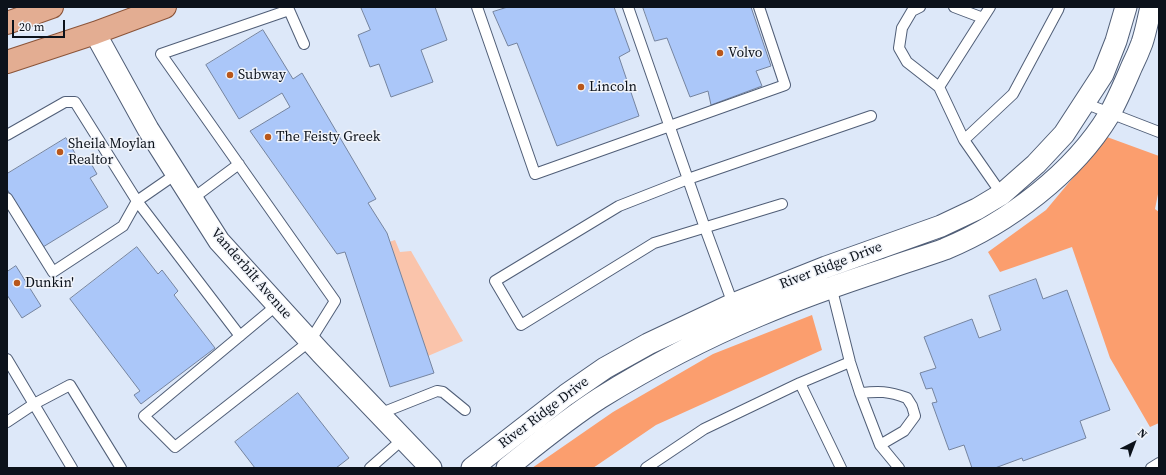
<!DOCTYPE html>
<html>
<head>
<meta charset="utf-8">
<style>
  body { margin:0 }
  #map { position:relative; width:1166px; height:475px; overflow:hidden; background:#dde8f9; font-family:"Source Serif 4",serif }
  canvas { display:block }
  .frame { position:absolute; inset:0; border:8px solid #0c121b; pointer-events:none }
  .north { position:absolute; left:1114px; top:423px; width:40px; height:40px; -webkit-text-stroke:3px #f1f4fa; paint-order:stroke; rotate:42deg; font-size:11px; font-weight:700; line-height:16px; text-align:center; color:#0c121b }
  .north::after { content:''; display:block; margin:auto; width:14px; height:18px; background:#0c121b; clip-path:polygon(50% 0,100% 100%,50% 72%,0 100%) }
  .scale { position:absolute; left:12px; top:20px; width:53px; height:18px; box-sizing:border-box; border:2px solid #0c121b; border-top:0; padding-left:5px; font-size:12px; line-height:14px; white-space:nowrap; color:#0c121b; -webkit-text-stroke:3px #f1f4fa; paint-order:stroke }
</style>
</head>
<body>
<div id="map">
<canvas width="1166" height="475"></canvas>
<div class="frame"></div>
<div class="north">N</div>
<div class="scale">20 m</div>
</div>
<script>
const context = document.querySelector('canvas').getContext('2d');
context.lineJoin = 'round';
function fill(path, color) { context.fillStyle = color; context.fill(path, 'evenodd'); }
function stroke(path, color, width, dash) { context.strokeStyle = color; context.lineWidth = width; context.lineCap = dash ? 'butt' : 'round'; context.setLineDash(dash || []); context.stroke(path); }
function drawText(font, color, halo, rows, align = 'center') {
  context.font = font + ' "Source Serif 4",serif'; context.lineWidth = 3; context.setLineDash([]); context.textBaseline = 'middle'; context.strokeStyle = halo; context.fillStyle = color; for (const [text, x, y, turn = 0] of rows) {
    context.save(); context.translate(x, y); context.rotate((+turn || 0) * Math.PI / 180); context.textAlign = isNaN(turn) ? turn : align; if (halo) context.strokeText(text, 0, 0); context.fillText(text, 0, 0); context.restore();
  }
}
const green = new Path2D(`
  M 395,240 L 400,252 L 411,251 L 463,341 L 428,356 L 389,242 Z`);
const forest = new Path2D(`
  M 1107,137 L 1159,156 L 1159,189 L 1155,209 L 1159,212 L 1159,423 L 1150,427 L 1110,358 L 1072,247 L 1000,272 L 988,252 L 1046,210 Z
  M 812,315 L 822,350 L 656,425 L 593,468 L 532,468 L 613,412 L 713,354 Z`);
const building = new Path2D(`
  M 361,7 L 435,7 L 447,40 L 421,50 L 433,82 L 391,97 L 379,64 L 370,67 L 358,35 L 370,30 Z
  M 508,7 L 614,7 L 630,51 L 619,57 L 639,116 L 557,146 L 517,43 L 508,46 L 493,12 Z
  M 643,7 L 751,7 L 771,66 L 756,71 L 762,86 L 711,105 L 708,91 L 690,97 L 667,38 L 655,41 Z
  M 263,30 L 293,79 L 302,73 L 376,199 L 368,203 L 387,233 L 434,373 L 390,387 L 345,252 L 337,254 L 250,131 L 290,107 L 282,93 L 239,119 L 206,65 Z
  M 66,138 L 82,165 L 89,160 L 97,174 L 90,178 L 108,207 L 43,247 L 7,189 L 7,174 Z
  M 137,247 L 158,274 L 162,270 L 178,291 L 174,295 L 215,348 L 141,404 L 134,395 L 140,391 L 70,299 Z
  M 16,266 L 41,306 L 22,318 L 7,295 L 7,272 Z
  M 1036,279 L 1043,299 L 1067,290 L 1110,410 L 1080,421 L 1086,438 L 1023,461 L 1022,458 L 995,468 L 972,468 L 964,445 L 949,450 L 932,403 L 937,402 L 932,388 L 926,389 L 920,373 L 936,368 L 924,337 L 972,319 L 979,338 L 1001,330 L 989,296 Z
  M 298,393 L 349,458 L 336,468 L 255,468 L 235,442 Z`);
const lane = new Path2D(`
  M 477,7 L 535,174 L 785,85 L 759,7
  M 628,7 L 705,228 L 733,304
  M 920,7 L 912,11 L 902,28 L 899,48 L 907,62 L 939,87
  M 954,7 L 983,18
  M 990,7 L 939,87 L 964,140 L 1003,196
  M 289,10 L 304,44
  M 1084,103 L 1159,132
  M 7,135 L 65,102 L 75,102 L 137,201 L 240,336
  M 964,140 L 1013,94 L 1058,10 L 1059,7
  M 7,198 L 53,272 L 123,226 L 137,201 L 176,174
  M 192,199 L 239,164
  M 782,204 L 654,243 L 521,325 L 495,281 L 619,206 L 688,179 L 871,116
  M 831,286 L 850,362 L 860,393 C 879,391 888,391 907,398 L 912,406 L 915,416 L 904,431 L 880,445 L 899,468
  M 277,305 L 144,416 L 175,447 L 310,341 L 335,301 L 161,54 L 289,10 L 288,7
  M 7,359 L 72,468
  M 860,393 L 880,445
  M 379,414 L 437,391 L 443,392 L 465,410
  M 7,422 L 34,404 L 70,385 L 121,468
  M 370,468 L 403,439
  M 646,468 L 704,429 L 800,383
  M 841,468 L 800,383 L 850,362
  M 1151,468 L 1159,463`);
const street = new Path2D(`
  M 95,33 L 148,129 L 219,241 L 321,353 L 431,468
  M 472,468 L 566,395 L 605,368 L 648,344 L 733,304 L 826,267 L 941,226 L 977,209 L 1002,194 L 1036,164 L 1064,134 L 1103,74 L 1116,41 L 1126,7
  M 507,468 C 537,444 567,419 600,398 C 650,367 703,339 758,316 C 800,298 843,283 886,269 C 905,262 926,256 945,249 C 1008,223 1074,173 1109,115 C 1118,99 1125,82 1132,66 C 1136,58 1139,51 1142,43 C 1146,31 1148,19 1151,7`);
const primary = new Path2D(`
  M 7,23 L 52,7
  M 7,62 L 95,33 L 165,7`);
const markers = [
  [720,53,4,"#b9571b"],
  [230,75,4,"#b9571b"],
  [581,87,4,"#b9571b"],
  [268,137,4,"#b9571b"],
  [60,152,4,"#b9571b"],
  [17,283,4,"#b9571b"]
];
const poiNames = [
  ["Volvo",728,53],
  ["Subway",238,75],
  ["Lincoln",589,87],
  ["The Feisty Greek",276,137],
  ["Sheila Moylan",68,144],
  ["Realtor",68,160],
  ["Dunkin'",25,283]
];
const streetNames = [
  ["River Ridge Drive",831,266,-21],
  ["Vanderbilt Avenue",251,274,49],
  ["River Ridge Drive",544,413,-37]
];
fill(green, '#fac4ab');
fill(forest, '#fb9e6e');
fill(building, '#abc7f9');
stroke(building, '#75849f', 1);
stroke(lane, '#505e77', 12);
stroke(street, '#505e77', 23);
stroke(primary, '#8b5439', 24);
stroke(lane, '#fff', 10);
stroke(street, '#fff', 21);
stroke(primary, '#e3ad92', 22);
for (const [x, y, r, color] of markers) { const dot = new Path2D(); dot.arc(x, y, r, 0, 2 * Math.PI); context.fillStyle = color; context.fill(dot); stroke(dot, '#f1f4fa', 1.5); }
drawText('14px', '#0c121b', '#f1f4fa', poiNames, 'left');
drawText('14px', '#0c121b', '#f1f4fa', streetNames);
</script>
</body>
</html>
